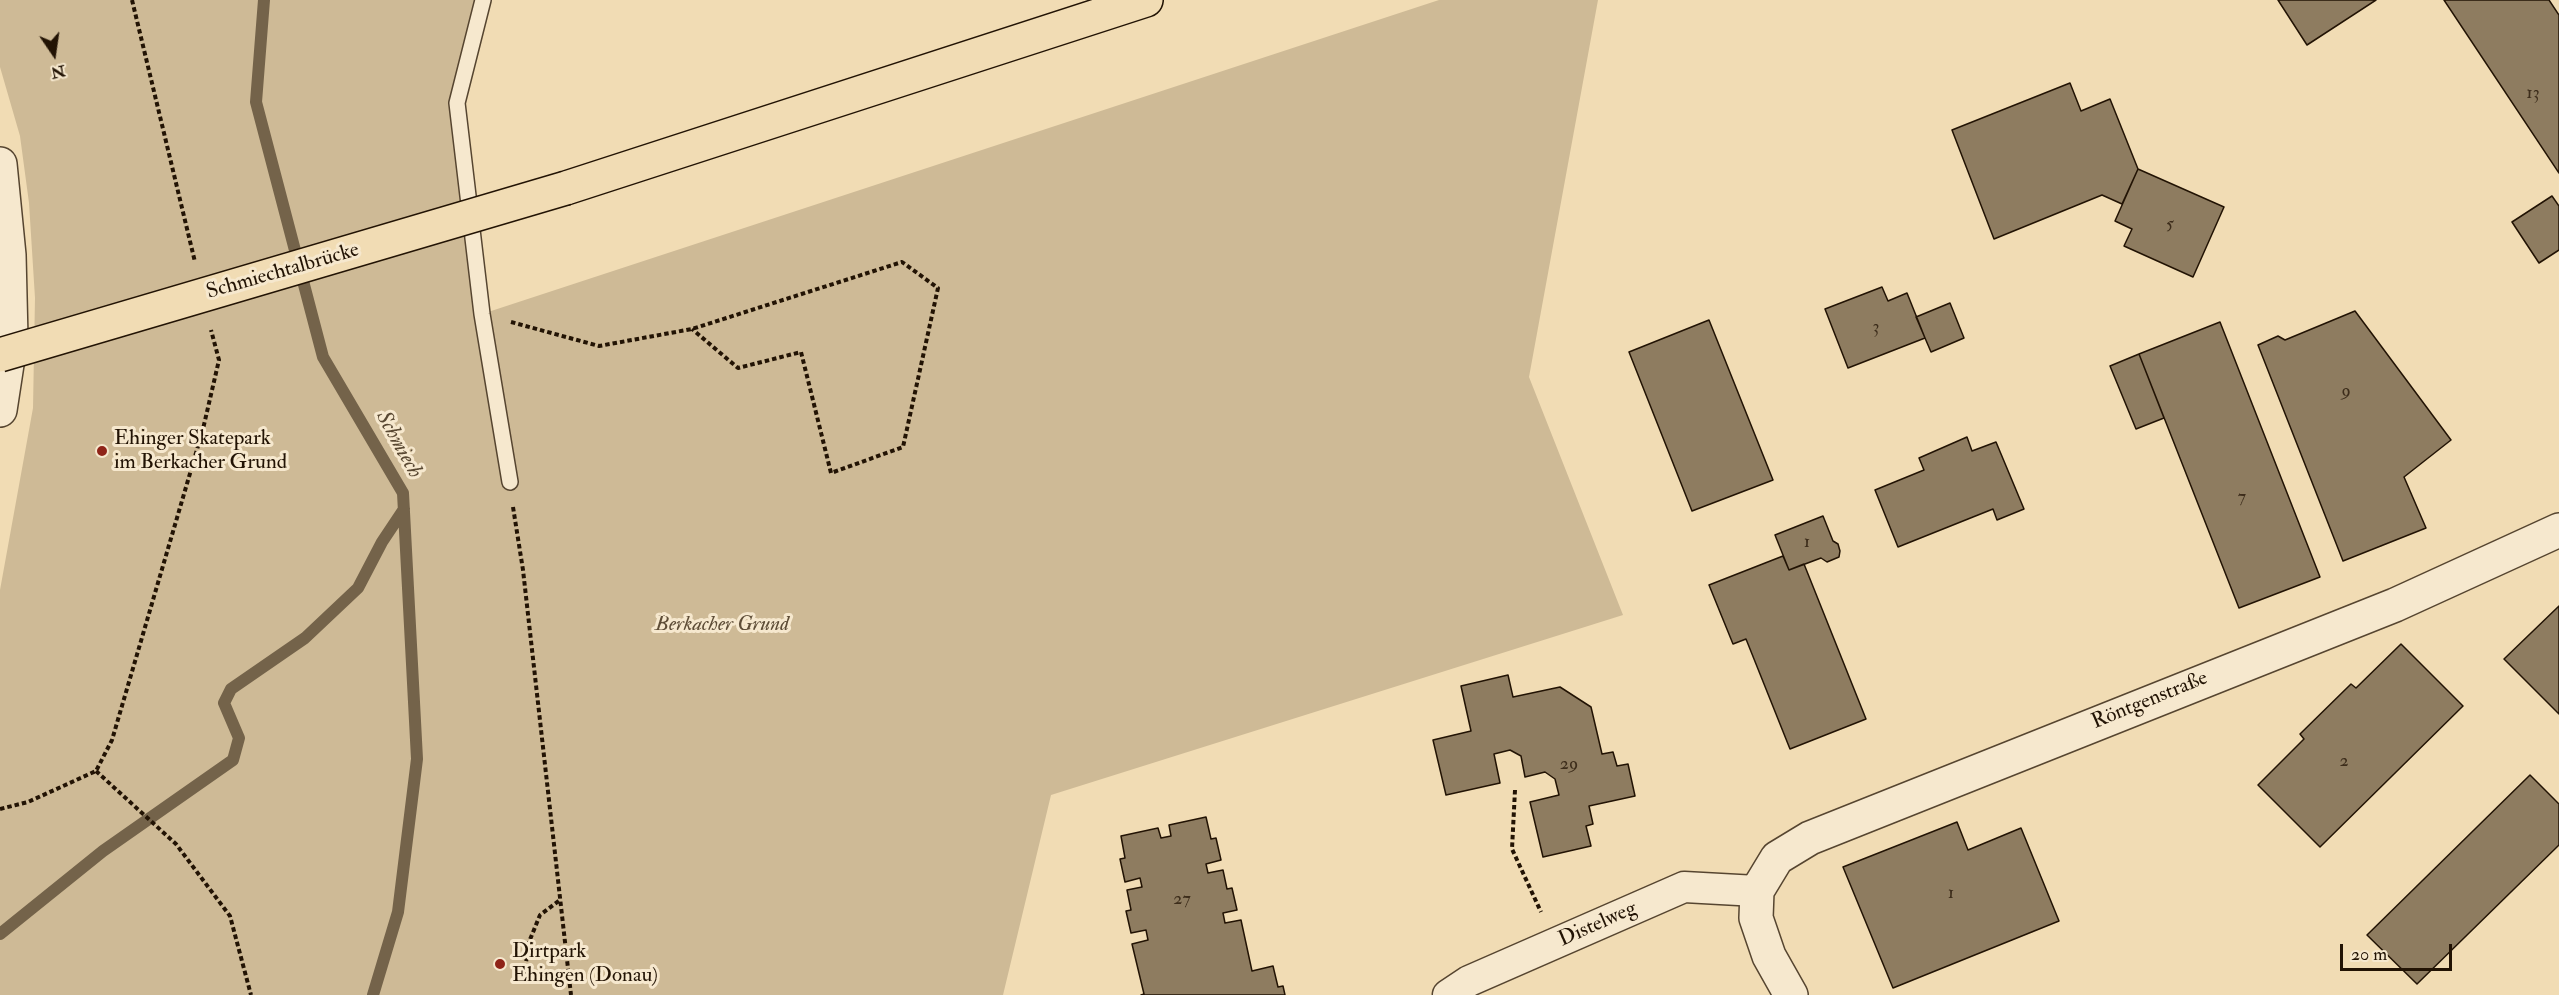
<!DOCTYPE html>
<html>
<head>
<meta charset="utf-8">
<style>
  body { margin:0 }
  #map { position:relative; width:2559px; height:995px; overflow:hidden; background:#f1dcb4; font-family:"IM FELL Double Pica",serif }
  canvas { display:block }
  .north { position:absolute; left:24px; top:24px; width:60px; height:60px; -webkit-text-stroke:4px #f6e8ce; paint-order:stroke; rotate:167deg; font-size:16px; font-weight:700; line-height:24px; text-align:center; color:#221304 }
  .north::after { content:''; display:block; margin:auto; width:21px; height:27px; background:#221304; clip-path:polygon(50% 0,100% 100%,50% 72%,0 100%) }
  .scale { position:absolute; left:2340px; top:944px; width:112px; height:27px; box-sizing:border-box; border:3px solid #221304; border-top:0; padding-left:8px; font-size:18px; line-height:21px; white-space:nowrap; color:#221304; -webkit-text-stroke:4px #f6e8ce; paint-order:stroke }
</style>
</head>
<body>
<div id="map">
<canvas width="2559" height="995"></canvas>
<div class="north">N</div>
<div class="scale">20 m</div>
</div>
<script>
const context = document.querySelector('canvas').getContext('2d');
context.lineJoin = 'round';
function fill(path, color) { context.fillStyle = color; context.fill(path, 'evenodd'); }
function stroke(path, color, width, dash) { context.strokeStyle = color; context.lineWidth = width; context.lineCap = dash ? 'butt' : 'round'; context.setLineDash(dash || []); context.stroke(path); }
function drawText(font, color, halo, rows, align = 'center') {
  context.font = font + ' "IM FELL Double Pica",serif'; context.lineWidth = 6; context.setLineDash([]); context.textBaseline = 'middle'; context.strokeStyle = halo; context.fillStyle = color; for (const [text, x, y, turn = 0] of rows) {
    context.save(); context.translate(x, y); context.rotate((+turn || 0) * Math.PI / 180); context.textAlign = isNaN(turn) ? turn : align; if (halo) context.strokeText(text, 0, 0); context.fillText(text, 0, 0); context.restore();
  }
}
const green = new Path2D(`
  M 0,0 L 483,0 L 457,103 L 482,314 L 1439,0 L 1598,0 L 1529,377 L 1623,615 L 1051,795 L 1003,995 L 0,995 L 0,590 L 33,408 L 35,298 L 29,203 L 20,136 L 0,67 Z`);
const stream = new Path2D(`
  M 264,0 L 256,102 L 323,357 L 403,493 L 417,759 L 398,912 L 373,995
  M 0,934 L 103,851 L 233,760 L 239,738 L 224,703 L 231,689 L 305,638 L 358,588 L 382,542 L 404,509`);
const building = new Path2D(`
  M 2278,0 L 2376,0 L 2307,45 Z
  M 2444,0 L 2549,0 L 2559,15 L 2559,173 Z
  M 2070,83 L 2081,111 L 2110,99 L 2138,169 L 2122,204 L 2102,195 L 1994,239 L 1952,130 Z
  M 2138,169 L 2224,207 L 2193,277 L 2124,246 L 2132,229 L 2115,221 Z
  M 2552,196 L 2559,206 L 2559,250 L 2539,263 L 2512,222 Z
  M 1882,287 L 1888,301 L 1907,293 L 1925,338 L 1848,368 L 1825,309 Z
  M 1950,303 L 1964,338 L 1931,352 L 1916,317 Z
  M 2355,311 L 2451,440 L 2404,477 L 2426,528 L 2343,561 L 2258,345 L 2278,336 L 2285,340 Z
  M 1709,320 L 1773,480 L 1692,511 L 1629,352 Z
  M 2220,322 L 2320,577 L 2239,608 L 2139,354 Z
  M 2139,354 L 2164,418 L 2136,429 L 2110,366 Z
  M 1967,437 L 1972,451 L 1996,442 L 2024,509 L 1997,520 L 1993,509 L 1898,547 L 1875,490 L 1924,470 L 1919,458 Z
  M 1823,516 L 1833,541 L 1838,544 L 1840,551 L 1839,557 L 1827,562 L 1821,558 L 1789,570 L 1775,535 Z
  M 1783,556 L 1789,570 L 1804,564 L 1866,719 L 1790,749 L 1746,639 L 1733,644 L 1709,585 Z
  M 2559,606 L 2559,714 L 2504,659 Z
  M 2401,644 L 2463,706 L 2320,847 L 2258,785 L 2304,739 L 2300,734 L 2351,684 L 2356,688 Z
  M 1508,675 L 1513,697 L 1560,687 L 1591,707 L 1602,754 L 1613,752 L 1617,766 L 1628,764 L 1635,796 L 1589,806 L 1593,824 L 1586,826 L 1591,846 L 1543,857 L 1530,802 L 1559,795 L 1555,779 L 1545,772 L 1525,777 L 1521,756 L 1510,750 L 1494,754 L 1500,783 L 1446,795 L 1433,740 L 1471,731 L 1461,686 Z
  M 2530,775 L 2559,804 L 2559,845 L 2417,984 L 2367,935 Z
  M 1206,817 L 1211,839 L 1216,838 L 1221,860 L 1206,864 L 1208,873 L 1223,870 L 1227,889 L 1232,888 L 1237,910 L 1223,913 L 1225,923 L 1241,920 L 1252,971 L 1273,966 L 1278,987 L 1283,986 L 1285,995 L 1141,995 L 1144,994 L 1132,944 L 1148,940 L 1146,930 L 1131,933 L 1126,911 L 1131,910 L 1127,890 L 1142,887 L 1140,878 L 1125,882 L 1120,859 L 1125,858 L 1121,836 L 1158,828 L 1161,838 L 1171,836 L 1169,825 Z
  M 1957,822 L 1968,850 L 2021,828 L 2059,921 L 1893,988 L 1843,867 Z`);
const path = new Path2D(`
  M 132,0 L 195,262
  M 511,322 L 599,346 L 692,329 L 902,262 L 938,288 L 903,447 L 831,473 L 801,352 L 738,368 L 692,329
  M 513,507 L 523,570 L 571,995
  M 96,771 L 176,844 L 230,916 L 251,995
  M 1515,790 L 1512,849 L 1541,912
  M 0,809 L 28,802 L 96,771 L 112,740 L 203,429 L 219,360 L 211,330
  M 524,976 L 529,942 L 540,915 L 560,900`);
const service = new Path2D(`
  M 483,0 L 457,103 L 482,314 L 510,482`);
const minor = new Path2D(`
  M 1448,995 L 1469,981 L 1684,887 L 1757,891`);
const tertiary = new Path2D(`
  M 0,164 L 9,255 L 11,338 L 0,410
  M 1791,995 L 1769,956 L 1756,918 L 1757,891 L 1777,858 L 1810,838 L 2395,605 L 2559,530`);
const primary = new Path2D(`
  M 566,188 L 1146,0`);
const primaryBridge = new Path2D(`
  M 0,355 L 566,188`);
const markers = [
  [102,451,6,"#8f2418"],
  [500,964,6,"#8f2418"]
];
const numberNames = [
  ["13",2533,94],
  ["5",2170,225],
  ["3",1876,328],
  ["9",2346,392],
  ["7",2242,498],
  ["1",1807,543],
  ["2",2344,762],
  ["29",1569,765],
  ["1",1951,894],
  ["27",1182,900]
];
const streetNames = [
  ["Schmiechtalbrücke",283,272,-16],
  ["Röntgenstraße",2150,701,-22],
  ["Distelweg",1598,925,-24]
];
const poiNames = [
  ["Ehinger Skatepark",114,439],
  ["im Berkacher Grund",114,463],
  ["Dirtpark",512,952],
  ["Ehingen (Donau)",512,976]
];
const parkNames = [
  ["Berkacher Grund",722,625]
];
const waterNames = [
  ["Schmiech",398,445,61]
];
fill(green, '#ceba96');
stroke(stream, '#74634a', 12);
fill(building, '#8e7c60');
stroke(building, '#221304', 1.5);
stroke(service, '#564530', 18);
stroke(minor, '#564530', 33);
stroke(tertiary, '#564530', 36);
stroke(primary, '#221304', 36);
stroke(path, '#221304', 4, [4.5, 3]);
stroke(service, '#f6e8ce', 15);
stroke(minor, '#f6e8ce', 30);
stroke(tertiary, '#f6e8ce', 33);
stroke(primary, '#f1dcb4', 33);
stroke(primaryBridge, '#221304', 36, []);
stroke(primaryBridge, '#f1dcb4', 33);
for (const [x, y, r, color] of markers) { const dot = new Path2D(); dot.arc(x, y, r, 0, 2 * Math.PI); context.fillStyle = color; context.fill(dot); stroke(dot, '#f6e8ce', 2); }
drawText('18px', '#3d2d1b', null, numberNames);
drawText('21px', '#221304', '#f6e8ce', streetNames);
drawText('21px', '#221304', '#f6e8ce', poiNames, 'left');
drawText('italic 21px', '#5e4d37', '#f6e8ce', parkNames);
drawText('italic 22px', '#594832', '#f6e8ce', waterNames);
</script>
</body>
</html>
